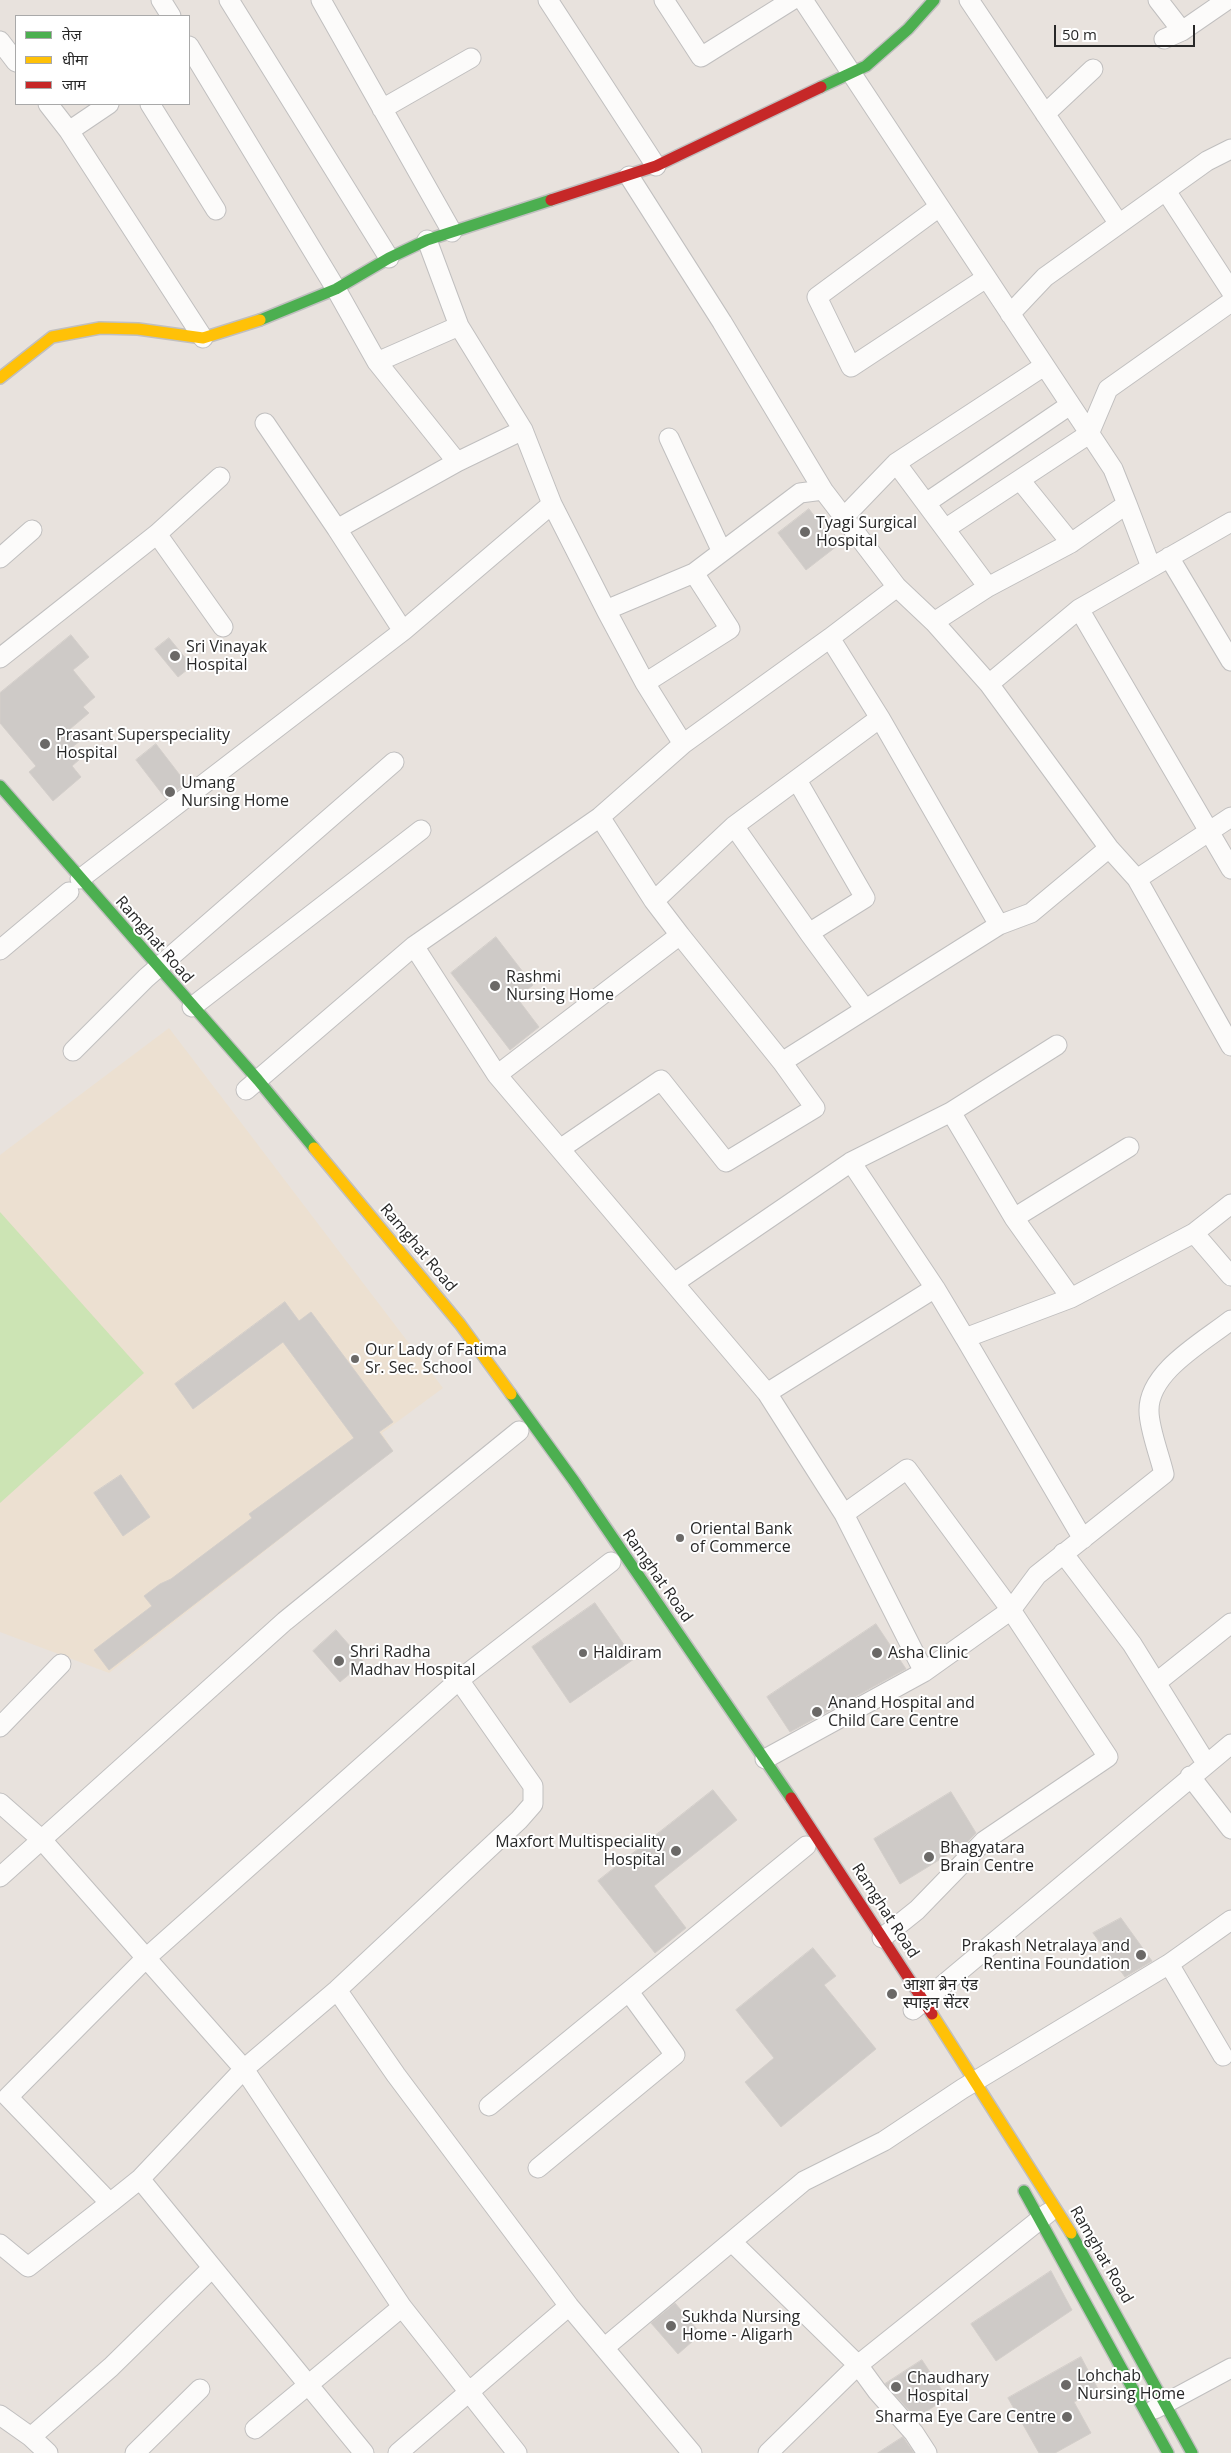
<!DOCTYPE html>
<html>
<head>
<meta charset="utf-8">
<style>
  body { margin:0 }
  #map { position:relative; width:1231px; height:2453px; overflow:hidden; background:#e8e2dd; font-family:"Open Sans","Noto Sans Devanagari",sans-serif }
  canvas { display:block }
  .legend { position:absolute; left:15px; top:15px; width:175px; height:90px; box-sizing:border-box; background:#fff; border:1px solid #a9a9a9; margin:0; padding:6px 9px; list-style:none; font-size:15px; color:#282828 }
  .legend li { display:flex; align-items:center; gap:10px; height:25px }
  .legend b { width:25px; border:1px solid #a9a9a9 }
  .scale { position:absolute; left:1054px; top:25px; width:141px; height:22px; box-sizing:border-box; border:2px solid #282828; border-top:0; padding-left:6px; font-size:15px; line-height:18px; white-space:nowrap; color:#282828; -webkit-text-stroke:4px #fff; paint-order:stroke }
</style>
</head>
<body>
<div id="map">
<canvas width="1231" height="2453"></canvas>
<ul class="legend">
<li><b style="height:6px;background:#4caf50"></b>तेज़</li>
<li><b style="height:6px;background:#ffc107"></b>धीमा</li>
<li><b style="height:6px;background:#c62828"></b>जाम</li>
</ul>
<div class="scale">50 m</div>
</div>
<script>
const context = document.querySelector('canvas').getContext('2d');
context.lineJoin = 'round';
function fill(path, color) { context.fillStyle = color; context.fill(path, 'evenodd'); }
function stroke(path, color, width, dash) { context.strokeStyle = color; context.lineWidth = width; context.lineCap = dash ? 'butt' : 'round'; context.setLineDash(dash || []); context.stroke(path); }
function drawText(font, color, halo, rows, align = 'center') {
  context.font = font + ' "Open Sans","Noto Sans Devanagari",sans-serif'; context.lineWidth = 4; context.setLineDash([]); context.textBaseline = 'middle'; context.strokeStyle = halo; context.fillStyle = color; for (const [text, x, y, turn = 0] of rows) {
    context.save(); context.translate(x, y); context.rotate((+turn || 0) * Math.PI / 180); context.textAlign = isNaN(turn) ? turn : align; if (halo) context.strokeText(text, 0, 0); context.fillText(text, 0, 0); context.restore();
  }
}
const education = new Path2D(`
  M 169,1028 L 443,1388 L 382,1433 L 393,1451 L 109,1673 L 0,1632 L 0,1155 Z`);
const green = new Path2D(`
  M 0,1212 L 144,1373 L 0,1503 Z`);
const building = new Path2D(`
  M 809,509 L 837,546 L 806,570 L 778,533 Z
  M 71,635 L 89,657 L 73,670 L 95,697 L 83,707 L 89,713 L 70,729 L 80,741 L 71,748 L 80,759 L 72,766 L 81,777 L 53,801 L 29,772 L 36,766 L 0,723 L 0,693 Z
  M 169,638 L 192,666 L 178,677 L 155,649 Z
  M 156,744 L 186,783 L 166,799 L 136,760 Z
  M 496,937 L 533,985 L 517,998 L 539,1027 L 510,1050 L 451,973 Z
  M 285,1302 L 299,1321 L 311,1312 L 393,1422 L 379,1432 L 393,1451 L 109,1670 L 94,1650 L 152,1606 L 144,1596 L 160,1584 L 171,1579 L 252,1518 L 249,1514 L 354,1438 L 283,1342 L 193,1409 L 175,1384 Z
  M 121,1475 L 150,1517 L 123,1536 L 94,1493 Z
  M 595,1603 L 634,1659 L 570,1703 L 532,1647 Z
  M 876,1624 L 906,1669 L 790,1732 L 767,1697 Z
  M 336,1630 L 364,1662 L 340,1682 L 313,1651 Z
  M 713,1790 L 737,1820 L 654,1886 L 686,1928 L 655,1953 L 598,1881 Z
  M 951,1792 L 976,1833 L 965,1844 L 900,1884 L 874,1839 Z
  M 1121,1918 L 1152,1961 L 1125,1977 L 1093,1933 Z
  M 813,1948 L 836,1976 L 824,1985 L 876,2049 L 781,2127 L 745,2082 L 774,2058 L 736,2010 Z
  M 1051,2271 L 1072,2310 L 996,2361 L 971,2324 Z
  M 675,2303 L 701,2334 L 678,2354 L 651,2323 Z
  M 1081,2357 L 1098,2389 L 1074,2402 L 1091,2433 L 1055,2453 L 1039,2453 L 1008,2398 Z
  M 922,2360 L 947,2398 L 916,2418 L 885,2384 Z
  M 903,2437 L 914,2453 L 878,2453 Z`);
const street = new Path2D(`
  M 161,0 L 171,16
  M 229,0 L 389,258
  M 321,0 L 452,232
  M 548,0 L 656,166
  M 664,0 L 701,57 L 792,0
  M 803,0 L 1113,469 L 1127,504
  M 969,0 L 1119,224
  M 1158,0 L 1182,31
  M 1164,39 L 1182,31 L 1227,0
  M 0,41 L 16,62
  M 189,46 L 336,289 L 377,362 L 457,462
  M 48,104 L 69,131 L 203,338
  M 150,104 L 216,210
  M 382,109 L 471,58
  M 1045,114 L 1093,69
  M 69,131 L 109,104
  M 629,176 L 722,322 L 823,490 L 897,587 L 934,622 L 989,684 L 1079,609 L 1231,522
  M 1166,191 L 1231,291
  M 939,207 L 817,297 L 851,367 L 986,278
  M 1010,314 L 1045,277 L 1207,161 L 1231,149
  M 377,362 L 459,326
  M 265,423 L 337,529 L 403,631
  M 669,438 L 722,552
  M 896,463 L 988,587 L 1071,543 L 1127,504 L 1151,567
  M 1020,480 L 1071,543
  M 926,503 L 1070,405
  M 552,504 L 606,610
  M 844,517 L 896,463 L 1044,366
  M 337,529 L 457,462 L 523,430
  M 945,529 L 1089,434 L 1108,389 L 1231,302
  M 157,534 L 223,627
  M 1169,557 L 1231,661
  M 0,558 L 32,530
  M 1079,609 L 1231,869
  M 934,622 L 988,587
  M 830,638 L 880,718 L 999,925
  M 0,658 L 157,534 L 220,477
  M 645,683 L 730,629 L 694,573
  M 989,684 L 1109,848 L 1137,879 L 1231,1046
  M 683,744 L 645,683 L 606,610 L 694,573 L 800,493 L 823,490
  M 600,817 L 654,901 L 734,826 L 880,718
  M 734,826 L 809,933 L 865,898 L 798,782
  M 80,879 L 403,631 L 552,504 L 523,430 L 459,326 L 427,240
  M 1137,879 L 1231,817
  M 654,901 L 680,935
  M 809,933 L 865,1009
  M 414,946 L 497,1075 L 680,935 L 782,1062 L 999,925 L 1031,913 L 1109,848
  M 0,950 L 69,892
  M 192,1007 L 421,830
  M 73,1051 L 146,978 L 394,762
  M 497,1075 L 767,1393
  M 246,1090 L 414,946 L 600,817 L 683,744 L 830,638 L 897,587
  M 951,1112 L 1014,1218 L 1129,1147
  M 560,1149 L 661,1080 L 726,1162 L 815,1108 L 782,1062
  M 851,1162 L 935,1288
  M 1014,1218 L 1071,1298
  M 1194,1233 L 1231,1276
  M 674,1283 L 851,1162 L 951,1112 L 1057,1045
  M 965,1338 L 1083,1539
  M 844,1514 L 907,1469 L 1011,1610 L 1108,1757 L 984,1841 L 917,1910 L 882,1938
  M 1063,1553 L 1132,1644 L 1206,1763
  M 924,1672 L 844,1514 L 767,1393 L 935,1288 L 965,1338 L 1071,1298 L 1194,1233 L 1231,1204
  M 1157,1682 L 1231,1623
  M 0,1727 L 61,1664
  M 765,1759 L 924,1672 L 1011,1610 L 1037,1575 L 1164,1474 C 1160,1456 1149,1429 1149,1411 C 1148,1372 1203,1342 1231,1320
  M 1190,1776 L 1231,1829
  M 0,1803 L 42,1840 L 244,2069 L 402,2307 L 517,2453
  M 0,1877 L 285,1621 L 519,1431
  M 1169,1964 L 1223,2056
  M 337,1990 L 396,2075 L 569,2306 L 692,2453
  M 913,2010 L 1231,1744
  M 489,2106 L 806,1846
  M 538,2168 L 675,2055 L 629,1992
  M 140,2179 L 364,2453
  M 110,2203 L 140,2179 L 244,2069 L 337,1990 L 519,1820 L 533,1804 L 533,1786 L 459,1680
  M 732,2242 L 858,2365 L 877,2391 L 914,2433 L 927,2453
  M 0,2244 L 28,2267 L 110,2203 L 8,2097 L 146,1958 L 459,1680 L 611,1562
  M 604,2348 L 804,2181 L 884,2141 L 962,2089 L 1169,1964 L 1231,1920
  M 1155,2409 L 1231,2368
  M 0,2415 L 31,2437 L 111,2367 L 212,2268
  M 255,2429 L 402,2307
  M 31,2437 L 48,2453
  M 135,2453 L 200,2389
  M 398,2453 L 569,2306
  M 768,2453 L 858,2365 L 1048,2213`);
const fast = new Path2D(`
  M 821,87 L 866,66 L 908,29 L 934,0
  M 260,320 L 336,289 L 389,258 L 427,240 L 551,200
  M 0,786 L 258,1080 L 314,1148
  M 511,1394 L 574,1481 L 791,1798
  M 1024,2191 L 1168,2453
  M 1071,2233 L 1192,2453`);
const slow = new Path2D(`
  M 0,378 L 52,337 L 100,328 L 138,329 L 203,338 L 260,320
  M 314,1148 L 460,1324 L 511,1394
  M 932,2014 L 1071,2233`);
const jam = new Path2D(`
  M 551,200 L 656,166 L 821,87
  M 791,1798 L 932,2014`);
const markers = [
  [805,532,6,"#6b6967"],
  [175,656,6,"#6b6967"],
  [45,744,6,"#6b6967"],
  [170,792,6,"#6b6967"],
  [495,986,6,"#6b6967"],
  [355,1359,5,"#6b6967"],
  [680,1538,5,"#6b6967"],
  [583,1653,5,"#6b6967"],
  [877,1653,6,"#6b6967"],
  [339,1661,6,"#6b6967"],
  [817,1712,6,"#6b6967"],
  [676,1851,6,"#6b6967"],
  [929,1857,6,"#6b6967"],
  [1141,1955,6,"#6b6967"],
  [892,1994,6,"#6b6967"],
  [671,2326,6,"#6b6967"],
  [1066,2385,6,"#6b6967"],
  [896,2387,6,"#6b6967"],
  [1067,2417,6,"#6b6967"]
];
const poiNames = [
  ["Tyagi Surgical",816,523],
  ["Hospital",816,541],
  ["Sri Vinayak",186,647],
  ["Hospital",186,665],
  ["Prasant Superspeciality",56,735],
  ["Hospital",56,753],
  ["Umang",181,783],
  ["Nursing Home",181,801],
  ["Rashmi",506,977],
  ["Nursing Home",506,995],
  ["Our Lady of Fatima",365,1350],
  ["Sr. Sec. School",365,1368],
  ["Oriental Bank",690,1529],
  ["of Commerce",690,1547],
  ["Shri Radha",350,1652],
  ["Madhav Hospital",350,1670],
  ["Haldiram",593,1653],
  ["Asha Clinic",888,1653],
  ["Anand Hospital and",828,1703],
  ["Child Care Centre",828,1721],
  ["Maxfort Multispeciality",665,1842,"right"],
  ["Hospital",665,1860,"right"],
  ["Bhagyatara",940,1848],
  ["Brain Centre",940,1866],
  ["Prakash Netralaya and",1130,1946,"right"],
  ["Rentina Foundation",1130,1964,"right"],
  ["आशा ब्रेन एंड",903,1985],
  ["स्पाइन सेंटर",903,2003],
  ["Sukhda Nursing",682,2317],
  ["Home - Aligarh",682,2335],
  ["Lohchab",1077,2376],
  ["Nursing Home",1077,2394],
  ["Chaudhary",907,2378],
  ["Hospital",907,2396],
  ["Sharma Eye Care Centre",1056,2417,"right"]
];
const streetNames = [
  ["Ramghat Road",154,940,49],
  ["Ramghat Road",418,1248,50],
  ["Ramghat Road",657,1576,55],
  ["Ramghat Road",885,1911,57],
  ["Ramghat Road",1101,2255,60]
];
fill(education, '#ece0d1');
fill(green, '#cce4b4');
fill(building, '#cecac7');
stroke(building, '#d3ceca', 1);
stroke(street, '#c0bfbf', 21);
stroke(fast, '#c0bfbf', 14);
stroke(slow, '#c0bfbf', 14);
stroke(jam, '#c0bfbf', 14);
stroke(street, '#fcfbfa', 19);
stroke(fast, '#4caf50', 11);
stroke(slow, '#ffc107', 11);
stroke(jam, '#c62828', 11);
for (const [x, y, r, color] of markers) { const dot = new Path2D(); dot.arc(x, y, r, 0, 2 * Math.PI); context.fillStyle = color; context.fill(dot); stroke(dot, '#fff', 2); }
drawText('16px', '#282828', '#fff', poiNames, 'left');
drawText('16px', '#282828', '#fff', streetNames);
</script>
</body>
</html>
